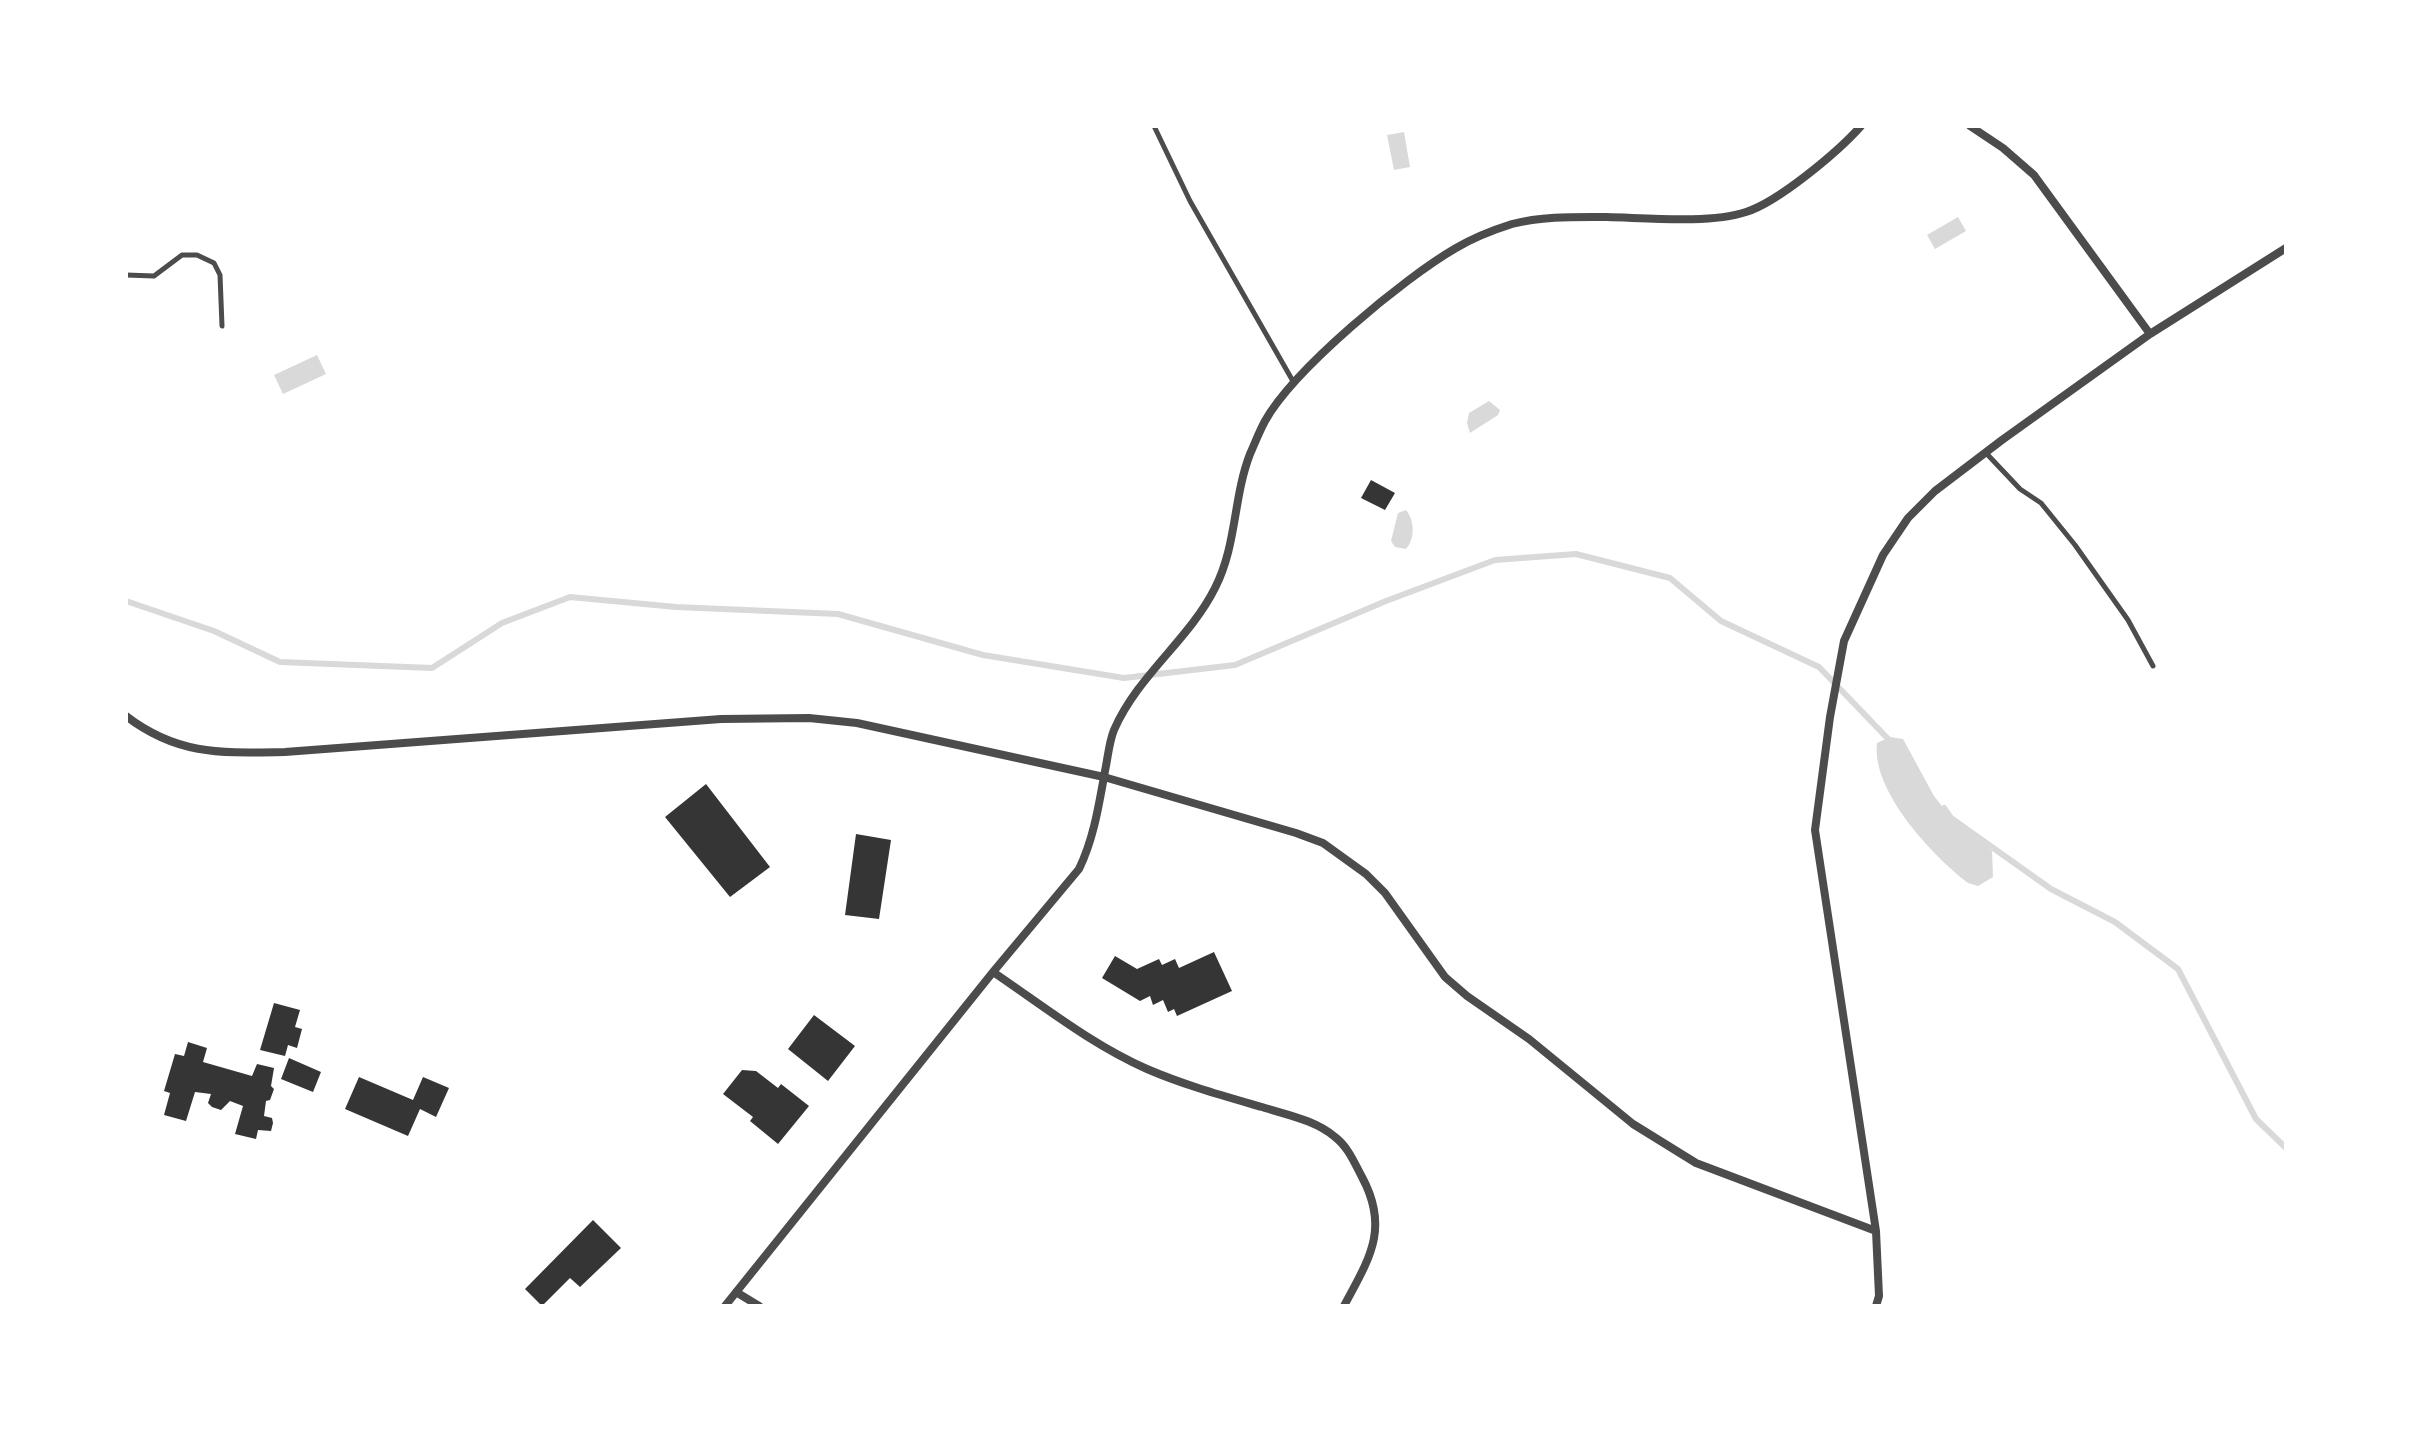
<!DOCTYPE html>
<html>
<head>
<meta charset="utf-8">
<style>
  body { margin:0 }
  #map { position:relative; width:2412px; height:1432px; overflow:hidden; background:#fff; font-family:Karla,sans-serif }
  canvas { display:block }
  .frame { position:absolute; inset:0; border:128px solid #fff; pointer-events:none }
</style>
</head>
<body>
<div id="map">
<canvas width="2412" height="1432"></canvas>
<div class="frame"></div>
</div>
<script>
const context = document.querySelector('canvas').getContext('2d');
context.lineJoin = 'round';
function fill(path, color) { context.fillStyle = color; context.fill(path, 'evenodd'); }
function stroke(path, color, width, dash) { context.strokeStyle = color; context.lineWidth = width; context.lineCap = dash ? 'butt' : 'round'; context.setLineDash(dash || []); context.stroke(path); }
const water = new Path2D(`
  M 1404,132 L 1410,167 L 1394,170 L 1387,135 Z
  M 1958,217 L 1966,231 L 1935,249 L 1927,235 Z
  M 317,355 L 326,374 L 283,394 L 274,375 Z
  M 1489,401 L 1500,410 L 1498,415 L 1470,433 L 1467,423 L 1469,413 Z
  M 1406,510 C 1415,521 1415,539 1406,549 L 1395,547 L 1391,541 L 1398,513 Z
  M 1890,737 L 1903,739 L 1934,796 L 1949,815 L 1992,851 L 1993,877 L 1978,886 L 1968,883 C 1933,856 1871,791 1877,743 Z`);
const stream = new Path2D(`
  M 126,601 L 214,631 L 280,662 L 432,668 L 502,623 L 570,597 L 676,607 L 838,614 L 983,655 L 1124,678 L 1235,665 L 1386,601 L 1495,560 L 1576,554 L 1670,578 L 1721,621 L 1819,667 L 1892,743
  M 1944,808 L 1951,818 L 2051,889 L 2115,922 L 2178,969 L 2256,1119 L 2286,1148`);
const building = new Path2D(`
  M 1371,480 L 1395,493 L 1385,510 L 1361,498 Z
  M 706,784 L 770,867 L 730,897 L 665,817 Z
  M 856,834 L 891,840 L 879,919 L 845,915 Z
  M 1214,952 L 1232,991 L 1177,1016 L 1174,1009 L 1168,1012 L 1163,1000 L 1153,1005 L 1150,996 L 1140,1001 L 1102,978 L 1115,956 L 1137,969 L 1159,959 L 1162,965 L 1175,959 L 1179,968 Z
  M 274,1003 L 300,1010 L 295,1027 L 302,1029 L 297,1048 L 288,1045 L 285,1056 L 260,1050 Z
  M 814,1015 L 855,1046 L 828,1081 L 788,1049 Z
  M 188,1042 L 207,1048 L 203,1062 L 252,1076 L 257,1064 L 274,1068 L 271,1086 L 274,1089 L 270,1100 L 266,1101 L 264,1116 L 272,1118 L 273,1123 L 271,1131 L 258,1130 L 256,1139 L 235,1134 L 243,1106 L 230,1101 L 221,1110 L 212,1107 L 208,1103 L 211,1094 L 195,1092 L 186,1121 L 164,1115 L 170,1093 L 164,1091 L 175,1054 L 184,1056 Z
  M 289,1058 L 321,1072 L 313,1092 L 281,1079 Z
  M 742,1070 L 756,1071 L 778,1088 L 781,1084 L 809,1106 L 778,1144 L 750,1121 L 753,1117 L 723,1094 Z
  M 359,1077 L 413,1100 L 423,1077 L 449,1088 L 436,1117 L 420,1109 L 408,1136 L 345,1109 Z
  M 593,1220 L 621,1248 L 580,1287 L 570,1278 L 542,1306 L 525,1289 Z`);
const service = new Path2D(`
  M 1154,126 L 1190,201 L 1294,383
  M 126,275 L 154,276 L 182,255 L 197,255 L 214,263 L 220,275 L 222,326
  M 1986,453 L 2020,489 L 2041,503 L 2075,545 L 2128,620 L 2153,666`);
const minor = new Path2D(`
  M 1970,126 L 2003,148 L 2034,175 L 2150,334
  M 126,716 C 178,756 223,753 285,752 L 721,719 L 809,718 L 857,723 L 1104,777 L 1296,833 L 1323,843 L 1366,874 L 1385,893 L 1445,977 L 1467,996 L 1529,1039 L 1633,1124 L 1696,1163 L 1876,1231 L 1879,1296 L 1876,1306
  M 993,972 C 1042,1005 1092,1045 1147,1069 C 1184,1085 1224,1096 1262,1107 C 1287,1115 1315,1120 1335,1137 C 1348,1147 1354,1162 1362,1177 C 1390,1229 1369,1259 1344,1306
  M 1876,1231 L 1815,830 L 1830,717 L 1844,641 L 1883,555 L 1908,518 L 1935,491 L 2002,440 L 2150,334 L 2286,248
  M 736,1292 L 759,1306
  M 725,1306 L 993,972 L 1079,869 C 1094,838 1099,804 1105,771 C 1108,757 1109,742 1114,730 C 1138,675 1189,640 1215,588 C 1237,545 1233,498 1250,454 C 1255,443 1259,432 1265,421 C 1294,369 1404,278 1456,248 C 1473,238 1493,230 1512,224 C 1543,216 1575,217 1607,217 C 1647,218 1709,224 1746,212 C 1778,202 1838,152 1861,126`);
fill(water, '#d9d9d9');
stroke(stream, '#d9d9d9', 6);
fill(building, '#353535');
stroke(service, '#4c4c4c', 5);
stroke(minor, '#4c4c4c', 8);
</script>
</body>
</html>
